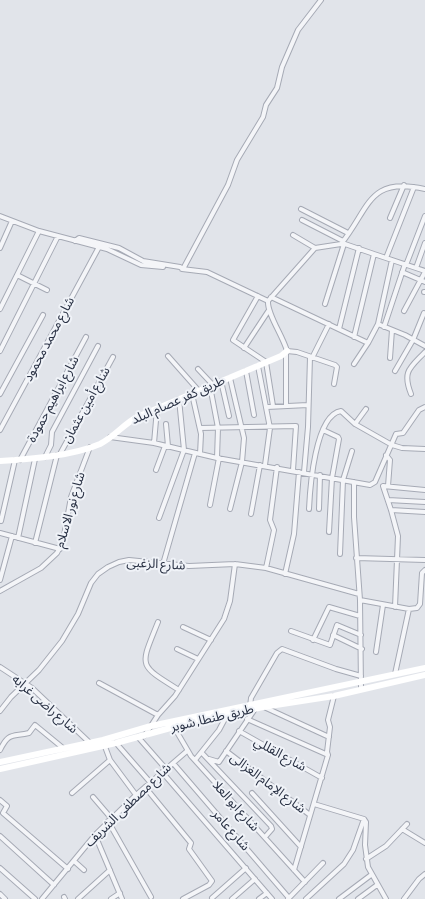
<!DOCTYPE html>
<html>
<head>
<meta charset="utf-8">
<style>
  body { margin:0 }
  canvas { display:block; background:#e1e4ea }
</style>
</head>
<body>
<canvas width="425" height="899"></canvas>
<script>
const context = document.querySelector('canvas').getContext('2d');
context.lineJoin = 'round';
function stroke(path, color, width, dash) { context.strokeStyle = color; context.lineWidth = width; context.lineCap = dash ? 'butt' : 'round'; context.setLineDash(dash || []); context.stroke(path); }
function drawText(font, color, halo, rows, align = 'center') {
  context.font = font + ' "Asap Condensed","Noto Sans Arabic",sans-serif'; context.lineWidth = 4; context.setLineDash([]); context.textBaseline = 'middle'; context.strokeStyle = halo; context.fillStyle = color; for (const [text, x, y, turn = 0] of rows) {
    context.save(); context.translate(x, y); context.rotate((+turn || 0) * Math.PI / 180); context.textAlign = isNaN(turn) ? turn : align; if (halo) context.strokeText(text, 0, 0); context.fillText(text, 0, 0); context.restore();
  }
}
const street = new Path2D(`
  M 301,209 L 348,233
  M 0,216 L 39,231 L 107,249 L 141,265 L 163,267
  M 390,218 L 404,185
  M 302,220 L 343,241
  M 293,235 L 315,248
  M 75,241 L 79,238 L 119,248 L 143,261 L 180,267 L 183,269 L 228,185 L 237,160 L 263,117 L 266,105 L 277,88 L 282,67 L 298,30 L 321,0
  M 342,243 L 374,254 L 354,337
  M 0,248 L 12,221
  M 374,254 L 425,271
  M 386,258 L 414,187
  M 406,265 L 425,216
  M 416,268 L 425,243
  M 182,269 L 207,272 L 268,301
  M 402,272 L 425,282
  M 17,275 L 47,290
  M 424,292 L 425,292
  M 258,296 L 233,340 L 266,362 L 273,406
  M 271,297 L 368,343
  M 325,304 L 344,244
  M 0,309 L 39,231
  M 404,311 L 425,272
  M 378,324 L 405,335 L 425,346
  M 384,327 L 405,264
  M 339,329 L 359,248
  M 244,348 L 269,310
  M 0,351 L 58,236
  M 286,353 L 286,405
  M 168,356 L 199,391
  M 312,358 L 329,324
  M 390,358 L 392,330
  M 354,364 L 368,343 L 378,324 L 392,260
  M 258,366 L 270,428 L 265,465
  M 198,369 L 213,385
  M 246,371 L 254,415
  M 395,371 L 413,340 L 424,313
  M 221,381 L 229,416
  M 334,384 L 337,367 L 335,365 L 297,352 L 287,351 C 283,336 267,314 268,301 L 315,248 L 341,244 C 370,208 368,176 425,189
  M 210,386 L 218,428 L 217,458
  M 0,394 L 43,315
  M 192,394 L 201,434 L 200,454
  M 411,394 C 402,371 410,368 425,352
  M 267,407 L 308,405
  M 166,424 L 168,446
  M 355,424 L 366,409
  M 200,428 L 296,426 L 293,470
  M 0,430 L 99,247
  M 323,430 L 338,437 L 339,439 L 332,478 L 329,532
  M 110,437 L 154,443 L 217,458 L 370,485 L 375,482 L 396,434 L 403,433 L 419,410 L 425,407
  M 154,443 L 157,409
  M 60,454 L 113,357
  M 386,455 L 390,460 L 388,486
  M 45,457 L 51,445 L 52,432 L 98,346
  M 20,460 L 86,337
  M 156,470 L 165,446
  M 304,472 L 308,427 L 310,357
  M 354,482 L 354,517 L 360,600 L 361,689
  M 388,500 L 425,502
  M 210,505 L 219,458
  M 230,509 L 242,462 L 244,438 L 230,378
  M 309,509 C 310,488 315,415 341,411 L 355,424 L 392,445 L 402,448 L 425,449
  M 319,509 L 320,475
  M 391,510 L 425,512
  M 251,514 L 260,465
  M 159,518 L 184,450 L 179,399
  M 1,521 L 15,460
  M 0,533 L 60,549
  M 18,538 L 35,459
  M 35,543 L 57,455
  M 340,554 L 343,480 L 352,451
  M 356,558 L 425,560
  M 163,564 L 195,453
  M 266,568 L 274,530 L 270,520 L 277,467
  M 285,574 L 294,534 L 299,472
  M 0,580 L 12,536
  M 0,591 L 41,568 L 57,553 L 63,541 L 71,497 L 90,447
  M 360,600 L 409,609 L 417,608 L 420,604 L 422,573 L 425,570
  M 395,607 L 398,536 L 391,510 L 383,486 L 425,490
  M 158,622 C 140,667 137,664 179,690
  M 183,627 L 211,640
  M 291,631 L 330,645 L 337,625 L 361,635
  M 333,635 L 362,649
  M 313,640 L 329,607 L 360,616
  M 177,649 L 198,659
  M 376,652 L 383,605
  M 0,667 L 32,688 L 90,743
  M 395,674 L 409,609
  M 99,683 L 158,715
  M 250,706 L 251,698 L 277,653 L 282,649 L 336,669 L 361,676
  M 264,707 L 329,737
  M 0,711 L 11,697 L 39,670 L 62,641 L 78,614 L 91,583 L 98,574 L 108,567 L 119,562 L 129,560 L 189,566 L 235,564 L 266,568 L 359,594
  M 247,719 L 328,755
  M 174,727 L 191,756 L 305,882
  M 239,731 L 322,778
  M 145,735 L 158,715 L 175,696 L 224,619 L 230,601 L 235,564
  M 138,737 L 166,769
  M 116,743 L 150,782
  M 104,744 L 110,760 L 136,795
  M 0,750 C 9,732 12,737 29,733 L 35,725 L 63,748
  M 226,751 L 310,815
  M 202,753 L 271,826 L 272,829 L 265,837
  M 209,759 L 219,762 L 255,709
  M 195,760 L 219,730 L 227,715
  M 173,763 L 289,898
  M 162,772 L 272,899
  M 145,787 L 191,843 L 189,849 L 212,881 L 209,885 L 183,899
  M 72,793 L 110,760
  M 252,793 L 301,847
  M 93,797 L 111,818
  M 0,800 L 7,806 L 3,813 L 68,869
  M 314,804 L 364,819 L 366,822 L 365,845 L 368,867 L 386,899
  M 108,821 L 151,897
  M 402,829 L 425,843
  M 95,835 L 122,899
  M 0,836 L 54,885
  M 366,859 L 386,846 L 407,824
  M 74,861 L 84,870
  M 0,868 L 35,899
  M 294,870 L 328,755 L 327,752 L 330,727 L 328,720 L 334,696
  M 0,894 L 5,899
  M 64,897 L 65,899
  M 212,898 L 246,868
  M 42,899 L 95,835 L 136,795 L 187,751
  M 78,899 L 110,870
  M 111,899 L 120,893
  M 232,899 L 255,879
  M 259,899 L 267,893
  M 288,899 L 323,863
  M 306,899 L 344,864 L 353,850 L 364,819
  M 339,899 L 371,875
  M 358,899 L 377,885
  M 404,899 L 419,879 L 425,874`);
const secondary = new Path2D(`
  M 0,461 C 31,459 72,456 100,444 C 114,437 124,424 137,417 L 281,356 L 287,351
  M 0,762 L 103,740 L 151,726 L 425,668
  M 0,769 L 116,743 L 174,727 L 263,707 L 334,696 L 425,675`);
const streetNames = [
  ["شارع محمد محمود",49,339,-62],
  ["شارع ابراهيم حمودة",53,399,-62],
  ["طريق كفر عصام البلد",178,400,-24],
  ["شارع أمين عثمان",86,405,-61],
  ["شارع نور الاسلام",70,510,-74],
  ["شارع الزغبى",156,564,3],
  ["شارع راضى غرابه",45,704,41],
  ["طريق طنطا, شوبر",212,718,-13],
  ["شارع القللي",280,754,29],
  ["شارع الإمام الغزالى",268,783,37],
  ["شارع مصطفى الشريف",128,805,-44],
  ["شارع ابو العلا",236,806,48],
  ["شارع عامر",231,830,49]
];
stroke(street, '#a6aab5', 6);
stroke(street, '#f4f5f8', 4);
stroke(secondary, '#fff', 6);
drawText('13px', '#283043', '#f0f3f8', streetNames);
</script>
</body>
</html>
